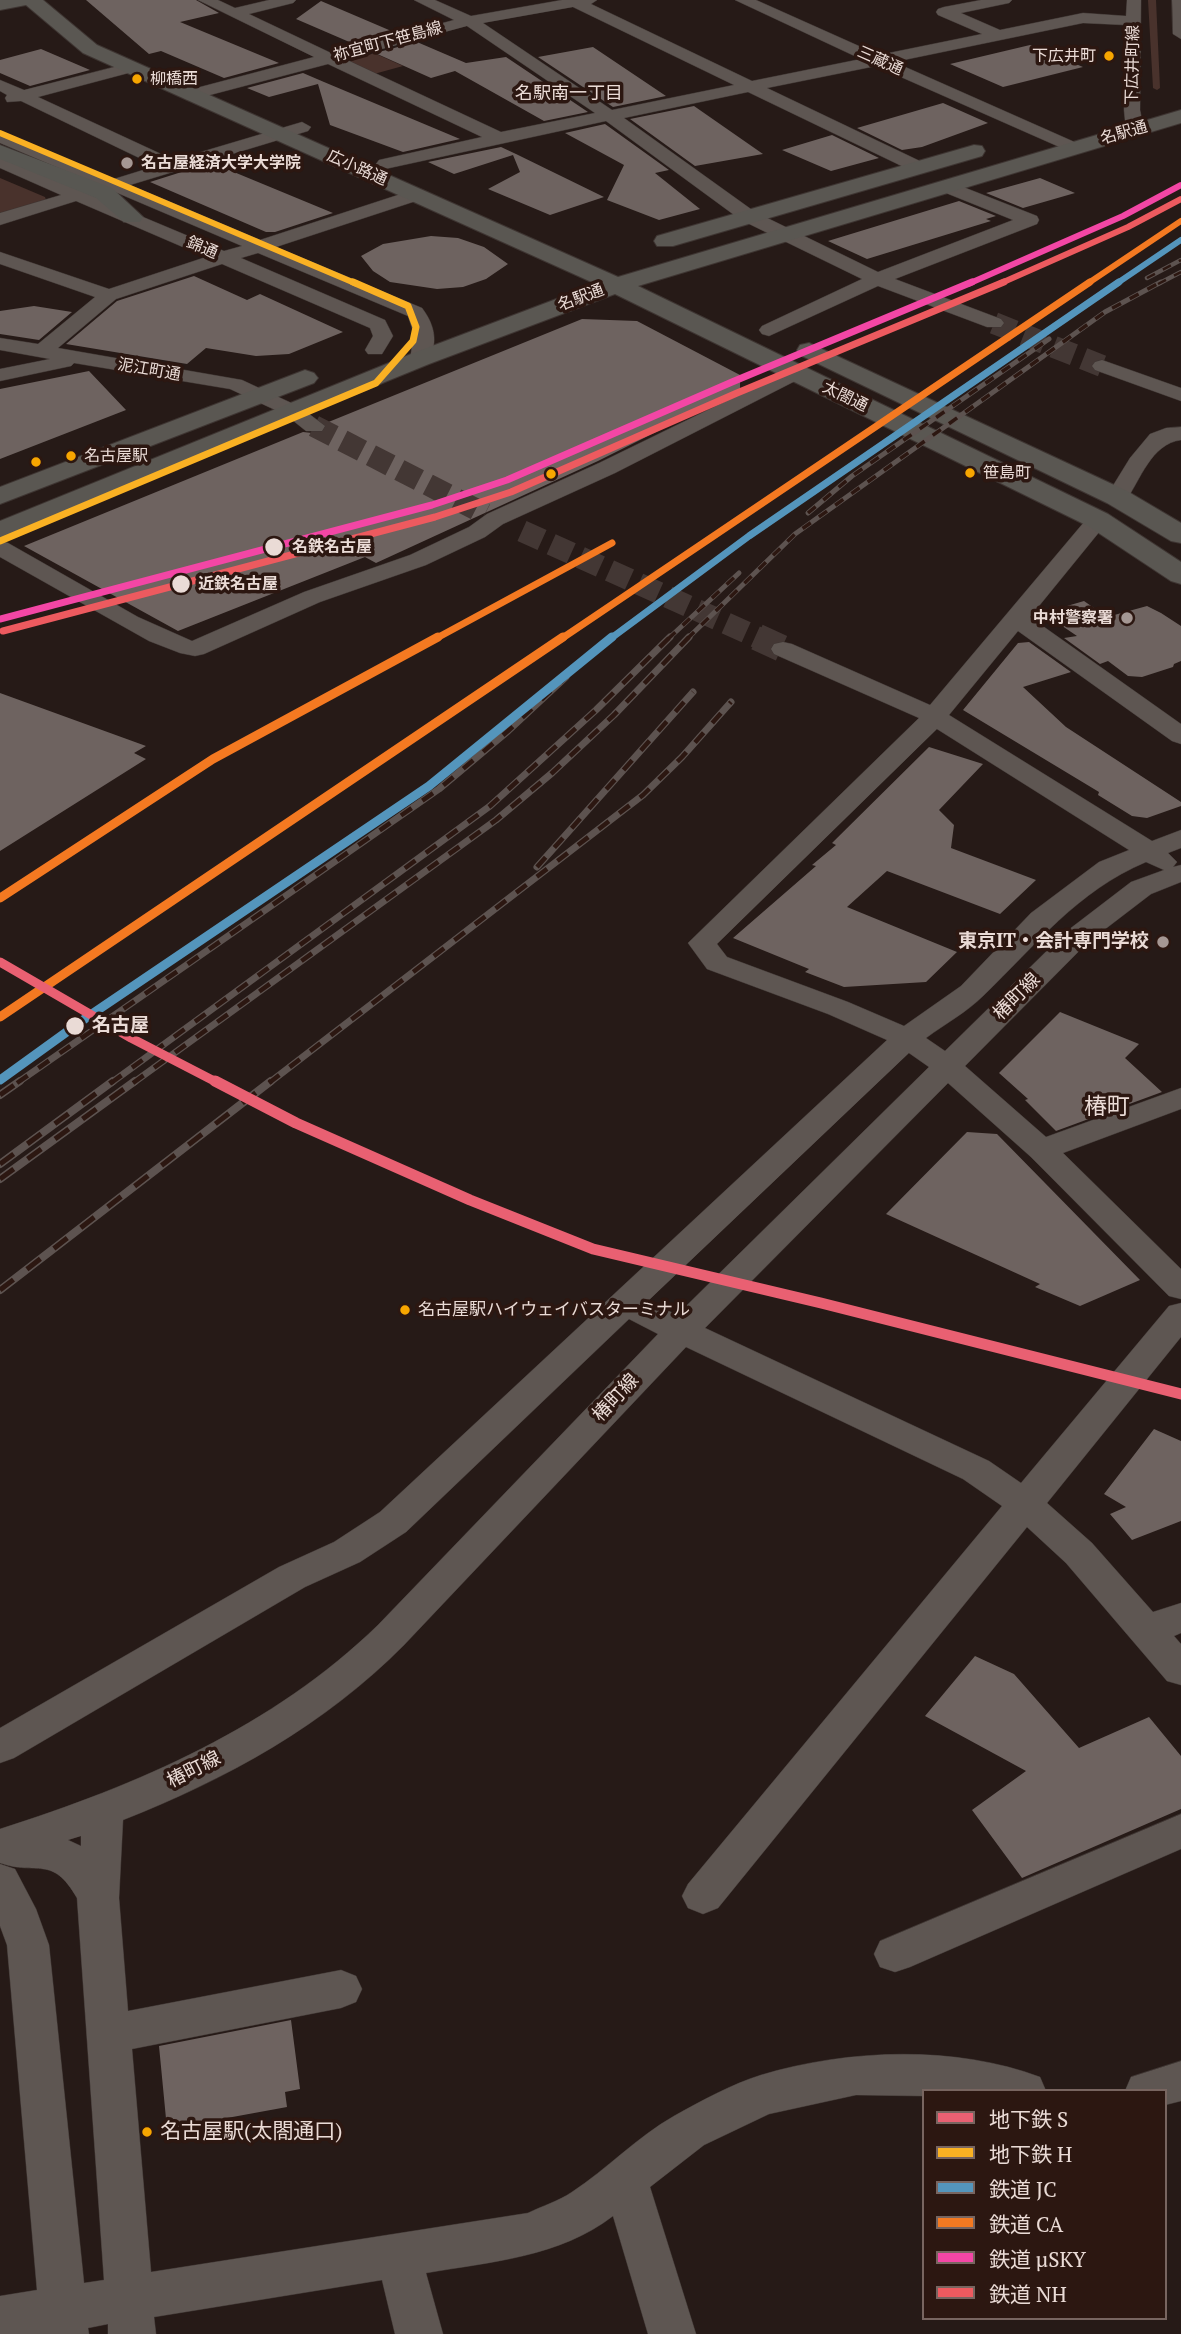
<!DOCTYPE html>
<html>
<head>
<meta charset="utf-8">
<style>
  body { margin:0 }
  #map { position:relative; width:1181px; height:2334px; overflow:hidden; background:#261a17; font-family:"PT Serif","Noto Sans JP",serif }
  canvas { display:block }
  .legend { position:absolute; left:922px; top:2089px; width:245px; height:231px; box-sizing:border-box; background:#2c1711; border:2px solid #786560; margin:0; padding:9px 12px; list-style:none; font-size:21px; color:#eadbd6 }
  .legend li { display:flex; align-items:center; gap:14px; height:35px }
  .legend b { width:35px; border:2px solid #786560 }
</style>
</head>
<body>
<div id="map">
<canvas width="1181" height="2334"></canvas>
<ul class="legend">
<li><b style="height:9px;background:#e96072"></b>地下鉄 S</li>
<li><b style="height:9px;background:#fab123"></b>地下鉄 H</li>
<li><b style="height:9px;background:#5495bc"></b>鉄道 JC</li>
<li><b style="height:9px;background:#f47921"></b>鉄道 CA</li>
<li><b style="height:9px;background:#f346a5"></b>鉄道 μSKY</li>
<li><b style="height:9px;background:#ed5a5f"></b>鉄道 NH</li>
</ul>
</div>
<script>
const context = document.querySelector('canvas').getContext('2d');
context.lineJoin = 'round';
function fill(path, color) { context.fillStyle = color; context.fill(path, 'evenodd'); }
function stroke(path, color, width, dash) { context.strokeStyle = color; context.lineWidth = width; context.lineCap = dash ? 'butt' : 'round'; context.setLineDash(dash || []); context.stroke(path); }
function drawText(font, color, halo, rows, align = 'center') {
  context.font = font + ' "PT Serif","Noto Sans JP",serif'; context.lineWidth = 7; context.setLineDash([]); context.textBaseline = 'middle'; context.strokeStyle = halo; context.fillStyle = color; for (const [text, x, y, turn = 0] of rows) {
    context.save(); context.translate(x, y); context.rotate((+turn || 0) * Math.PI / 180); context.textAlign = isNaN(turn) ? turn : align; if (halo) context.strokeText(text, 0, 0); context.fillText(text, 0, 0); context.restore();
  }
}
const green = new Path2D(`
  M 1148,0 L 1156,0 L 1160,88 L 1157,90 L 1153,88 Z
  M 374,53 L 403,66 L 374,74 L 349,62 Z
  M 0,178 L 45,197 L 46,200 L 0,214 Z`);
const building = new Path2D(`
  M 86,0 L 196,0 L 219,13 L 180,22 L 279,63 L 224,78 L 161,51 L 149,54 Z
  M 321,1 L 396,33 L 354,44 L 296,19 Z
  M 417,42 L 466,63 L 506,57 L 588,112 L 544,121 L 455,71 L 431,78 L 375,53 Z
  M 1030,45 L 1083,67 L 1003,87 L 950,64 Z
  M 593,47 L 666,96 L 613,107 L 538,57 Z
  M 41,49 L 90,70 L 30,86 L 0,73 L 0,60 Z
  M 303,73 L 324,82 L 460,139 L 403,152 L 330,125 L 318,84 L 269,97 L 247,88 Z
  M 943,103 L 988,123 L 922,147 L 902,150 L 857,128 Z
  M 694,106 L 763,154 L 695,166 L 630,119 Z
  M 605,124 L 669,170 L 655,173 L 700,209 L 659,220 L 607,200 L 624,165 L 565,133 Z
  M 832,135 L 879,158 L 831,171 L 782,150 Z
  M 501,147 L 516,154 L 604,197 L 550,215 L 488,189 L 520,172 L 513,155 L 454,174 L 428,162 Z
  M 210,163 L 229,170 L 333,213 L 275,232 L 266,232 L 150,182 Z
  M 1040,178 L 1075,193 L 1023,208 L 986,193 Z
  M 959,201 L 996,216 L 986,219 L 991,221 L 867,259 L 828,241 Z
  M 431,236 L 458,238 L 484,247 L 508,264 L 486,279 L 463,287 L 437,289 L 390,282 L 373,271 L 361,256 L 383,244 Z
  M 194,276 L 247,300 L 260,294 L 343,332 L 289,354 L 256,356 L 206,348 L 187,364 L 66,344 L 117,301 Z
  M 34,306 L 72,312 L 39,340 L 0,334 L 0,311 Z
  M 582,319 L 637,321 L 740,375 L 740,390 L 598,461 L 376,563 L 365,557 L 178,631 L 24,546 L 303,432 L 322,434 L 327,427 L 326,423 Z
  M 89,371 L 126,410 L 0,459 L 0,389 Z
  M 1084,601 L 1107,617 L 1147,606 L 1161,613 L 1181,626 L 1181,661 L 1174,664 L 1173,667 L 1142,677 L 1128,676 L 1108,661 L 1100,664 L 1064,638 L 1077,636 L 1043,613 Z
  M 1029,642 L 1071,672 L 1023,687 L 1066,727 L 1181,802 L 1181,806 L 1147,818 L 1132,816 L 1098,795 L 1099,792 L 963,710 L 1018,643 Z
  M 0,693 L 146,746 L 134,753 L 146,759 L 0,851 Z
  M 929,747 L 983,764 L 939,810 L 954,825 L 951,848 L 1036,880 L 1000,914 L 887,871 L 847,907 L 957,952 L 926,982 L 844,987 L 805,972 L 809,969 L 733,938 L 816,866 L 812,865 L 836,845 L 832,843 Z
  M 1060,1012 L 1139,1044 L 1125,1058 L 1162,1092 L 1056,1131 L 1025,1100 L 1028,1099 L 999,1073 Z
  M 967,1132 L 997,1134 L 1140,1280 L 1080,1306 L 1035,1287 L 1040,1284 L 886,1214 Z
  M 1154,1429 L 1181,1441 L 1181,1521 L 1132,1540 L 1110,1514 L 1126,1507 L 1104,1494 Z
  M 975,1656 L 1014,1674 L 1079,1748 L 1149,1717 L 1181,1756 L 1181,1809 L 1022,1878 L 972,1810 L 1026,1771 L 925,1716 Z
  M 291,2020 L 300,2089 L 285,2092 L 287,2107 L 167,2129 L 159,2046 Z`);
const minorTunnelFar1 = new Path2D(`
  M 994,323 L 1102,366
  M 314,426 L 485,514
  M 522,531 L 761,639`);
const minorTunnel = new Path2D(`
  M 757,637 L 783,649`);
const minor = new Path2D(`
  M 198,0 L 218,0 L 235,8 L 269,0 L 296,0 L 293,3 L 249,14 L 331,53 L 454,20 L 414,0 L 435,0 L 471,16 L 562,0 L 597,0 L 591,4 L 752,81 L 861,59 L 735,0 L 756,0 L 879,55 L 982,34 L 938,15 L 936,12 L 938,9 L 944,7 L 981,0 L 1012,0 L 1009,3 L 961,13 L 1000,30 L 1083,13 L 1126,16 L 1127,0 L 1141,0 L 1140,110 L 1144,130 L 1135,135 L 1126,130 L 1124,110 L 1126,25 L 1083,23 L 894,62 L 1079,144 L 1082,148 L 1079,152 L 1073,153 L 876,66 L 767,88 L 924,163 L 927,167 L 924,171 L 912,171 L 748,92 L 624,118 L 755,212 L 878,272 L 1013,220 L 941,191 L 938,187 L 941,183 L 953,183 L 1037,216 L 1039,220 L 1037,224 L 895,279 L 1001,319 L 1004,323 L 1001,327 L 987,327 L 878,286 L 769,336 L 762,334 L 759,330 L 762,326 L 862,279 L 741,220 L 606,121 L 385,169 L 376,164 L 379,160 L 482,137 L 328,64 L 191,100 L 185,99 L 183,95 L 185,91 L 314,57 ZM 573,7 L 734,85 L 612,110 L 483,23 ZM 467,26 L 595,113 L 501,132 L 345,59 Z
  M 1172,0 L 1181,0 L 1181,39 L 1173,34 Z
  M 130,63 L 138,68 L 136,71 L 38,97 L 174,160 L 302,122 L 311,127 L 308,131 L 130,185 L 260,240 L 410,191 L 422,191 L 425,195 L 422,199 L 276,247 L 422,308 C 435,325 439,344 427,363 L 413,363 L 410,359 L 414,334 L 408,316 L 258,253 L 241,258 L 385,320 L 393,336 L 382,354 L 368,354 L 365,350 L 373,336 L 370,328 L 222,264 L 116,299 L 58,348 L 242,380 L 300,407 L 325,426 L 322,431 L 306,431 L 286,415 L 230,389 L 74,363 L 71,366 L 0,381 L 0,369 L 50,359 L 0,350 L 0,338 L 38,344 L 95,297 L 0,264 L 0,252 L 109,289 L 206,257 L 76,201 L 0,225 L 0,213 L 61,195 L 0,168 L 0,157 L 224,251 L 242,246 L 0,143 L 0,132 L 114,179 L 156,166 L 21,101 L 7,102 L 5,98 L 7,95 L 0,91 L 0,80 L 24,90 Z
  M 1102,360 L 1181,388 L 1181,401 L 1095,370 L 1092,366 L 1095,362 Z
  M 796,367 L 803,369 L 806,373 L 803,377 L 615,473 L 503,524 L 485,537 L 426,565 L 320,602 L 204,654 L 195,656 L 180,653 L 149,641 L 0,557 L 0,541 L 8,543 L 138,617 L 192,641 L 304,592 L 410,555 L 469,527 L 487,514 L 599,463 Z
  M 1181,427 L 1181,440 C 1151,444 1141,479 1125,502 L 1109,502 L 1106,497 L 1130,458 L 1150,434 L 1166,428 Z
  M 1098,513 L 1106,515 L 1109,520 L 1030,617 L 1181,724 L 1181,744 L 1172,741 L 1018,631 L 949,715 L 1152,841 L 1181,830 L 1181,848 L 1168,853 L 1177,862 L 1173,867 L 1181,865 L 1181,882 L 1151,894 L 1087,943 L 965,1066 L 1046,1137 L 1181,1088 L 1181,1109 L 1063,1153 L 1181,1269 L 1181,1299 L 1169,1296 L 1031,1157 L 948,1083 L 705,1328 L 989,1461 L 1021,1483 L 1169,1306 L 1181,1303 L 1181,1337 L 1047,1503 L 1092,1543 L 1153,1612 L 1181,1603 L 1181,1633 L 1174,1636 L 1181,1644 L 1181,1685 L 1167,1681 L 1066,1563 L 1027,1527 L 718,1908 L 703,1914 L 688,1908 L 682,1896 L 688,1884 L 1002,1506 L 963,1479 L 686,1347 L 404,1645 C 325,1725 227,1779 123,1820 L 119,1898 L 128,2011 L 341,1970 L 356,1976 L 362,1989 L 356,2002 L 341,2008 L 132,2049 L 151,2272 L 528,2213 C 542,2206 559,2201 572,2192 C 607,2169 637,2137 674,2116 C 701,2101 732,2084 761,2075 C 847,2049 955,2045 1040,2077 L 1046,2091 L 924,2091 L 924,2096 L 856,2095 L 769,2114 L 704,2145 L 650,2187 L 696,2334 L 648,2334 L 613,2216 C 560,2257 490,2262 426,2273 L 443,2334 L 395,2334 L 382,2280 L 154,2317 L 156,2334 L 108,2334 L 108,2324 L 88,2328 L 89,2334 L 0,2334 L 0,2296 L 37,2290 L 7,1945 L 0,1926 L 0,1864 L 15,1869 L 36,1909 L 49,1945 L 84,2283 L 104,2280 L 77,1898 C 52,1854 37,1876 0,1863 L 0,1829 C 138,1785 273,1727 378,1625 L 658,1334 L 629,1319 L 406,1532 L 360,1562 L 305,1587 L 14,1758 L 0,1763 L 0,1728 L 279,1567 L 334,1542 L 380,1512 L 887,1040 L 828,1014 L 707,969 L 688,943 L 919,718 L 774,654 L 771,649 L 774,644 L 783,642 L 792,644 L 930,705 L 1090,515 ZM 937,729 L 1129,850 L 1099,862 L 1031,913 L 961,986 L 904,1026 L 848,1002 L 727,957 L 717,944 ZM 1146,862 L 1164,870 L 1131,882 L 1067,931 L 945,1051 L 926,1038 C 945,1024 967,1012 983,996 C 1036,945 1077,891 1146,862 ZM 909,1053 L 929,1067 L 677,1315 L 648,1301 ZM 81,1836 L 81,1846 L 68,1840 Z
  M 1181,1814 L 1181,1849 L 910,1967 L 895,1972 L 880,1967 L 874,1954 L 880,1941 Z
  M 1181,2061 L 1181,2101 L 1165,2105 L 1165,2091 L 1125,2091 L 1131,2077 Z`);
const major = new Path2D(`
  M 0,0 L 43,0 L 97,45 L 618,277 L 1181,110 L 1181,123 L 638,286 L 1108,514 L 1181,562 L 1181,584 L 1171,581 L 1088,526 L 615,294 L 429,364 L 0,539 L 0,521 L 411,354 L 596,284 L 83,53 L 26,5 L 0,10 Z
  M 974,145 L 982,146 L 985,151 L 982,156 L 673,246 L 657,246 L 654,241 L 657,236 Z
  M 809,343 L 1127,491 L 1181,523 L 1181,543 L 1171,541 L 1107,503 L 800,355 L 797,350 L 800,345 Z
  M 305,370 L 314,373 L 318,378 L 314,383 L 0,504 L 0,487 Z`);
const highway = new Path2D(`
  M 0,145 L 112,188 L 143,217 L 140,222 L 124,222 L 96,198 L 0,159 Z`);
const railFar3 = new Path2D(`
  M 1147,278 L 1181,260
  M 1158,284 L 1181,272`);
const railFar2 = new Path2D(`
  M 808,513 L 852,476 L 1049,339
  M 668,639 L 739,573
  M 687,639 L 795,534 L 1105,312 L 1161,282`);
const railFar1 = new Path2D(`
  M 537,867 L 693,692
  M 17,1083 L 439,789 L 508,731 L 566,677
  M 111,1083 L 490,806 L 596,710 L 670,637
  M 133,1083 L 496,820 L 552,773 L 614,715 L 689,637
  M 269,1083 L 643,795 L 682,757 L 731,702`);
const rail = new Path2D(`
  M 0,1095 L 20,1081
  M 0,1164 L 113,1081
  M 0,1179 L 135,1081
  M 0,1290 L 271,1081`);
const rail1Far2 = new Path2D(`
  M 1116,284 L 1181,240`);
const rail1Far1 = new Path2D(`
  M 610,639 L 749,536 L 1119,282`);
const rail1 = new Path2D(`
  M 0,1080 L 86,1018 L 429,786 L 612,637`);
const rail2Far2 = new Path2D(`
  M 1087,284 L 1181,221`);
const rail2Far1 = new Path2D(`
  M 435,639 L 612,543
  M 561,639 L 1090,282`);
const rail2 = new Path2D(`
  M 0,898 L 213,759 L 438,637
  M 0,1017 L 563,637`);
const rail3Far1 = new Path2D(`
  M 968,284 L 1123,216 L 1181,185`);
const rail3 = new Path2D(`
  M 0,619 L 432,505 L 507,480 L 732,382 L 972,282`);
const rail4Far1 = new Path2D(`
  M 999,284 L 1128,227 L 1181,199`);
const rail4 = new Path2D(`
  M 3,631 L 435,517 L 511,492 L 737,393 L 1004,282`);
const metro1Far1 = new Path2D(`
  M 0,962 L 131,1038 L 218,1083`);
const metro1 = new Path2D(`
  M 215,1081 L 296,1123 L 470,1200 L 593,1249 L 821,1303 L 1181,1394`);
const metro2Far1 = new Path2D(`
  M 0,133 L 357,284`);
const metro2 = new Path2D(`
  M 0,541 L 376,383 L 413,341 L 416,327 L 408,306 L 353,282`);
const markers = [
  [1109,56,6,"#f7a600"],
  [137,79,6,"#f7a600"],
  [127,163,7,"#a59793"],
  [71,456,6,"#f7a600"],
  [36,462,6,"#f7a600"],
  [970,473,6,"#f7a600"],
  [551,474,6,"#f7a600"],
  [274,547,10,"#eadbd6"],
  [181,584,10,"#eadbd6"],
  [1127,618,7,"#a59793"],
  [1163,942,7,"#a59793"],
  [75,1026,10,"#eadbd6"],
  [405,1310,6,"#f7a600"],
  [147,2132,6,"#f7a600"]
];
const farStreetnames = [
  ["祢宜町下笹島線",388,42,-15],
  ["三蔵通",880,61,24],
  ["下広井町線",1133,65,-89],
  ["名駅通",1124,133,-16],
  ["広小路通",357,168,24],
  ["錦通",202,248,23],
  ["名駅通",581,298,-21],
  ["泥江町通",149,370,10],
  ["太閤通",845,397,26]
];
const farBusnames = [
  ["下広井町",1096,56,"right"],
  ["柳橋西",150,79],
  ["名古屋駅",84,456],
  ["笹島町",983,473]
];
const farPoinames = [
  ["名古屋経済大学大学院",141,163],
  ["中村警察署",1113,618,"right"]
];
const farStopnames = [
  ["名鉄名古屋",292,547],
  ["近鉄名古屋",198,584]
];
const busNames = [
  ["名古屋駅ハイウェイバスターミナル",418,1310]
];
const farNeighbourhoodnames = [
  ["名駅南一丁目",569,94]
];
const poiNames = [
  ["東京IT・会計専門学校",1149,942]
];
const streetNames = [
  ["椿町線",1017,997,-45],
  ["椿町線",616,1398,-47],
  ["椿町線",194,1770,-27]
];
const stopNames = [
  ["名古屋",92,1026]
];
const nearBusnames = [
  ["名古屋駅(太閤通口)",160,2132]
];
const quarterNames = [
  ["椿町",1107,1107]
];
fill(green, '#49322c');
fill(building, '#6e6360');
stroke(minorTunnelFar1, '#433734', 22, [22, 10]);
stroke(minorTunnel, '#433734', 27, [27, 13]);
stroke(minor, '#3e3532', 1);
stroke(major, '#3e3532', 2);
stroke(highway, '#3e3532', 2);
fill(minor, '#5e5652');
fill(major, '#5a5752');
fill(highway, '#585752');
stroke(railFar3, '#5d5350', 4.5);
stroke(railFar2, '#5d5350', 5);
stroke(railFar1, '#5d5350', 7);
stroke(rail, '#5d5350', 8);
stroke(railFar3, '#2c1711', 2.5, [9]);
stroke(railFar2, '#2c1711', 3.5, [10]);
stroke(railFar1, '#2c1711', 4.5, [13]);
stroke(rail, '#2c1711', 5, [17]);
stroke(rail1Far2, '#5495bc', 6);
stroke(rail1Far1, '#5495bc', 7);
stroke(rail1, '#5495bc', 9);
stroke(rail2Far2, '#f47921', 6);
stroke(rail2Far1, '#f47921', 7);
stroke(rail2, '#f47921', 9);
stroke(rail3Far1, '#f346a5', 6);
stroke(rail3, '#f346a5', 7);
stroke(rail4Far1, '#ed5a5f', 6);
stroke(rail4, '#ed5a5f', 7);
stroke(metro1Far1, '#e96072', 9);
stroke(metro1, '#e96072', 11);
stroke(metro2Far1, '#fab123', 6);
stroke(metro2, '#fab123', 7);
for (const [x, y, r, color] of markers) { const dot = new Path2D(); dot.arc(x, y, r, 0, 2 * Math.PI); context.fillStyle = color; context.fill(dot); stroke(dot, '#2c1711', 2.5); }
drawText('16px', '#eadbd6', '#2c1711', farStreetnames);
drawText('16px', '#eadbd6', '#2c1711', farBusnames, 'left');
drawText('bold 16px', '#eadbd6', '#2c1711', farPoinames, 'left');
drawText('bold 16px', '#eadbd6', '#2c1711', farStopnames, 'left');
drawText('17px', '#eadbd6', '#2c1711', busNames, 'left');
drawText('18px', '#eadbd6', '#2c1711', farNeighbourhoodnames);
drawText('bold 19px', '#eadbd6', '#2c1711', poiNames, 'right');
drawText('19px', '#eadbd6', '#2c1711', streetNames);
drawText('bold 19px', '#eadbd6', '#2c1711', stopNames, 'left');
drawText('21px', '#eadbd6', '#2c1711', nearBusnames, 'left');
drawText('23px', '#eadbd6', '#2c1711', quarterNames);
</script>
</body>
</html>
